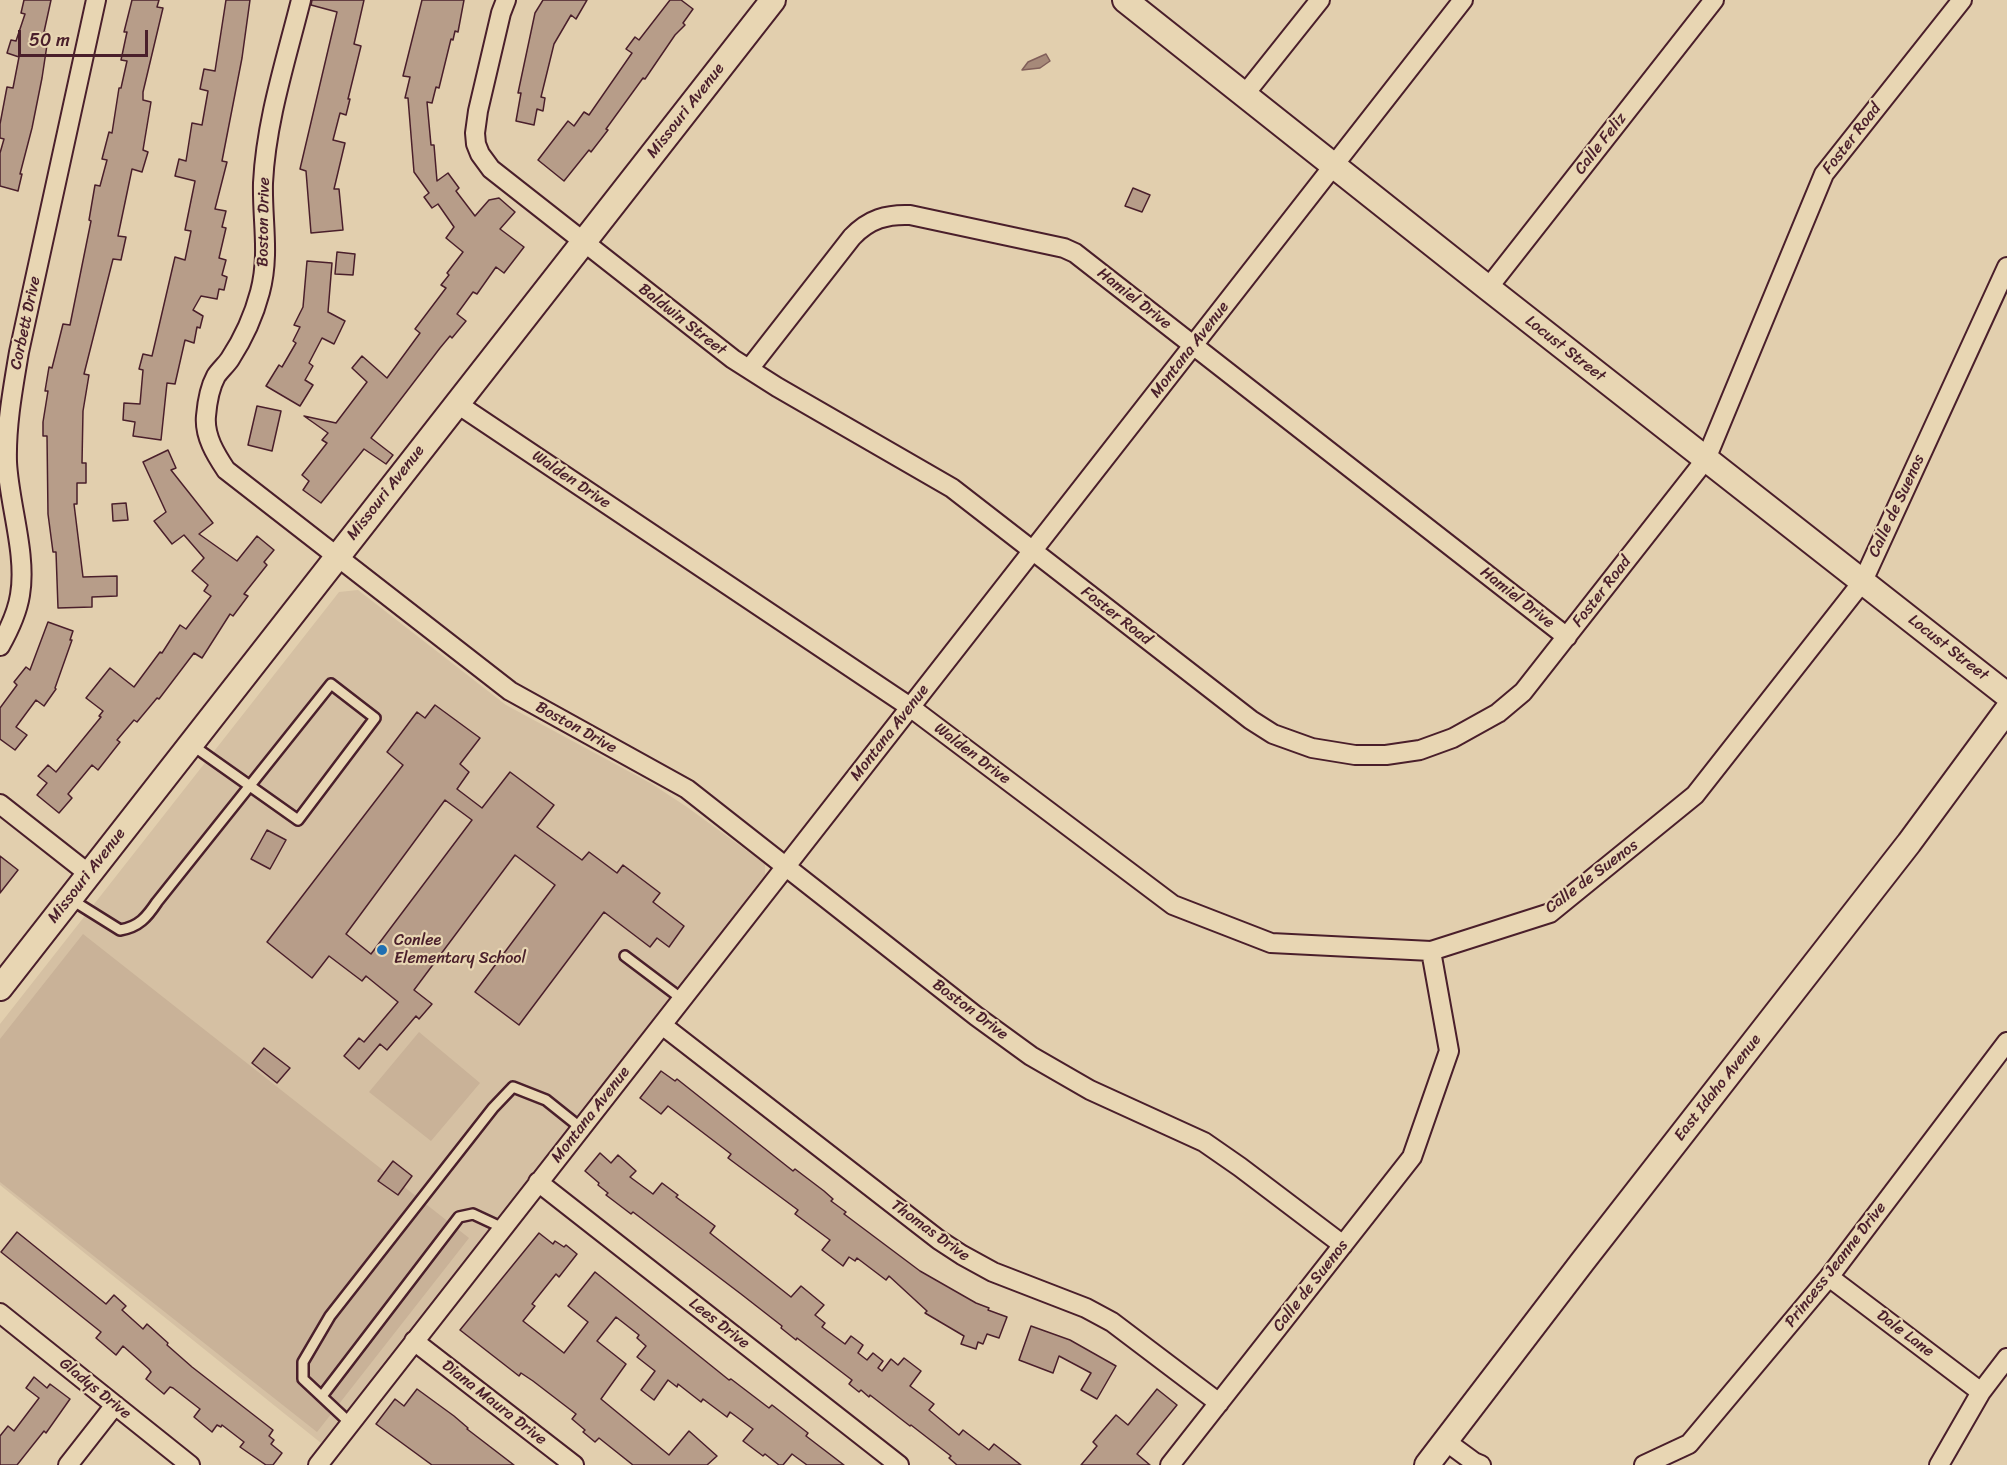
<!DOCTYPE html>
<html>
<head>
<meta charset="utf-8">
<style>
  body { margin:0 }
  #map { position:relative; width:2007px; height:1465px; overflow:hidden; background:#e2cfae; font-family:Sriracha,sans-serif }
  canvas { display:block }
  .scale { position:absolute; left:18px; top:30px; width:130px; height:27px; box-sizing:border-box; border:3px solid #4a1f2b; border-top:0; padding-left:8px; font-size:18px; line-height:21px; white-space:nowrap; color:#4a1f2b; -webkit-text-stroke:4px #e8d6b3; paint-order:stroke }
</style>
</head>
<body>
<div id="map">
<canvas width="2007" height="1465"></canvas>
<div class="scale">50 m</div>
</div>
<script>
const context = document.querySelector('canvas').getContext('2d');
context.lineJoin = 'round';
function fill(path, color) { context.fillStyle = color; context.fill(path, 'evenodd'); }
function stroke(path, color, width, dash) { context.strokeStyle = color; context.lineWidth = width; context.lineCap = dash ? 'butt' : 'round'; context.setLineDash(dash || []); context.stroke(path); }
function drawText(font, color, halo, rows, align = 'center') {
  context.font = font + ' Sriracha,sans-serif'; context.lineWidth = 4.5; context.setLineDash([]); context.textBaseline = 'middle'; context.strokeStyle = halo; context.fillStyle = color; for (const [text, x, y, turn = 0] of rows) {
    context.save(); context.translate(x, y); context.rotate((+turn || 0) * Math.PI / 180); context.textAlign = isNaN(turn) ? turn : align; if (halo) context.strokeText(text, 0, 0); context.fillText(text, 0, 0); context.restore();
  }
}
const built = new Path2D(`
  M 358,590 L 506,705 L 652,784 L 687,807 L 765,864 L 765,875 L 321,1443 L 0,1185 L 0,1024 L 339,592 Z`);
const green = new Path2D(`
  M 83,934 L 469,1238 L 317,1432 L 0,1182 L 0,1039 Z
  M 419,1032 L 480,1083 L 431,1141 L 369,1092 Z`);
const water = new Path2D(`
  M 1046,54 L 1050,61 L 1040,68 L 1022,70 L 1028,62 Z`);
const building = new Path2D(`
  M 24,0 L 51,0 L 44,32 L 46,32 L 43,43 L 47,45 L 42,78 L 32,128 L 20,174 L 22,174 L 18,191 L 0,186 L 0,153 L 4,139 L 0,138 L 0,124 L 7,87 L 13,88 L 19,57 L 7,53 L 11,40 L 16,41 L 25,14 L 21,13 Z
  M 132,0 L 159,0 L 157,7 L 163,8 L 143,92 L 143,100 L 151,102 L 143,150 L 148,152 L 142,172 L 132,169 L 118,236 L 126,237 L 121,260 L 113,259 L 84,374 L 89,375 L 83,411 L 82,463 L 86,463 L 86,483 L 77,483 L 77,504 L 74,504 L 83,577 L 117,576 L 117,596 L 92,597 L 92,607 L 58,608 L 56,552 L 53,552 L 48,514 L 47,436 L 43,436 L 43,422 L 48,391 L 45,391 L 49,367 L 52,368 L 63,324 L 70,325 L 91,221 L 89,220 L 95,185 L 100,186 L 107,160 L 102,159 L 109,132 L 112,133 L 119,88 L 121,88 L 127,61 L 121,60 L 127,32 L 124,32 Z
  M 226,0 L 250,0 L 242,58 L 222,161 L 227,162 L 215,209 L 226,211 L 222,227 L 226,228 L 219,258 L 226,260 L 222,275 L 227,277 L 224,290 L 219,289 L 217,299 L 201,296 L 193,310 L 203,316 L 200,328 L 197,327 L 194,343 L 185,340 L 175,384 L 167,383 L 161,440 L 133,436 L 135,422 L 123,420 L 124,403 L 140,404 L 143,370 L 139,369 L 143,354 L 152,356 L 175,257 L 185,260 L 191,231 L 185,230 L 195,181 L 175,176 L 179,159 L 186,161 L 192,123 L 202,125 L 208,91 L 200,89 L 204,69 L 215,71 Z
  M 312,0 L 364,0 L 354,44 L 361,46 L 348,99 L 350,99 L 346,115 L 340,113 L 333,140 L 345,143 L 334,189 L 339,189 L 343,230 L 311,233 L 306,171 L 300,169 L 337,12 L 311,5 Z
  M 422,0 L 464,0 L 458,32 L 455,31 L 453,40 L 451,39 L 439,88 L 436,87 L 432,103 L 427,102 L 431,145 L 434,145 L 437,181 L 448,173 L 459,188 L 456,191 L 475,216 L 489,200 L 499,198 L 515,212 L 500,229 L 524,247 L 504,273 L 496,267 L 477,294 L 473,292 L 457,314 L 466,321 L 452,338 L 450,336 L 440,348 L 371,438 L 393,455 L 386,464 L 364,449 L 321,503 L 303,490 L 309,481 L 302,475 L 327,443 L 322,440 L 328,433 L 304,416 L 336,423 L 367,382 L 352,368 L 362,356 L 387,378 L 420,333 L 415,329 L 446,288 L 441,285 L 449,275 L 447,273 L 463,252 L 446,238 L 454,227 L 438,204 L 432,208 L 424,197 L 429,193 L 414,172 L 408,98 L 405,98 L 410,77 L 403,76 Z
  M 543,0 L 587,0 L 576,19 L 571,15 L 554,44 L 541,97 L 545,98 L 543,111 L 537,109 L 534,125 L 516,121 L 521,93 L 518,93 L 535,13 Z
  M 670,0 L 681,0 L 693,9 L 683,23 L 685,25 L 675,35 L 645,79 L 643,78 L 606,129 L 608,130 L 591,152 L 589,150 L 564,181 L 538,160 L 568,121 L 574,126 L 584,112 L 589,115 L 632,53 L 626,49 L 635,37 L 639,40 Z
  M 1133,188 L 1150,195 L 1142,212 L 1125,206 Z
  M 337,252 L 355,254 L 353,275 L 335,274 Z
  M 307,261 L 332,263 L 328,312 L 345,321 L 334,344 L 322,338 L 309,363 L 313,366 L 305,380 L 313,385 L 300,406 L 266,386 L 279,365 L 282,367 L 296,343 L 293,341 L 300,327 L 294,325 L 303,307 Z
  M 257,406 L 281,411 L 272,451 L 248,445 Z
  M 168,450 L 176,468 L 171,470 L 213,523 L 199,534 L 237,561 L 257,536 L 274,550 L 264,562 L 267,565 L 244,594 L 248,596 L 233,616 L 230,614 L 202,658 L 194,653 L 159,699 L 157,698 L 137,722 L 134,720 L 117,740 L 120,742 L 98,770 L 92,765 L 68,794 L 72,798 L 59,813 L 37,795 L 47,783 L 38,776 L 48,765 L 56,772 L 101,717 L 99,716 L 103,711 L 86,698 L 110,668 L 134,687 L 160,652 L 162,653 L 180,625 L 186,629 L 211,596 L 204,591 L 208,585 L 192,571 L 204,558 L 184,535 L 172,544 L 154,521 L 166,512 L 143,462 Z
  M 126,503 L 128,520 L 113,521 L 112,504 Z
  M 48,622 L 73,631 L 70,640 L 72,640 L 55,688 L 56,689 L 44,706 L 36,700 L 16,727 L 27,735 L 15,750 L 0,739 L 0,708 L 17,685 L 14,682 L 26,667 L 30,670 Z
  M 435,705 L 480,738 L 460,764 L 469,772 L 457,789 L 482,808 L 510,772 L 554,805 L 537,827 L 582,860 L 589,852 L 617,873 L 623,865 L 660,893 L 653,902 L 684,926 L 669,947 L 657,938 L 650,947 L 604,912 L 519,1025 L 475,992 L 555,885 L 515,855 L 414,990 L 432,1004 L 419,1019 L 416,1016 L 387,1050 L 380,1044 L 359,1069 L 344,1056 L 359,1038 L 364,1042 L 398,1002 L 366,976 L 362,981 L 329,956 L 312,978 L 267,942 L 403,765 L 387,752 L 417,712 L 425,718 ZM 445,800 L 472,820 L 371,954 L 346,934 Z
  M 267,830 L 286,840 L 270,869 L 251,859 Z
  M 0,856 L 18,870 L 0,893 Z
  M 264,1048 L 290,1068 L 277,1083 L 252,1063 Z
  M 661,1071 L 675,1081 L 677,1079 L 793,1171 L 795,1169 L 824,1191 L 833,1199 L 831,1201 L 846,1212 L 844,1214 L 920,1271 L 976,1303 L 989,1308 L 988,1310 L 1007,1317 L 999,1338 L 987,1334 L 983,1344 L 978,1342 L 976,1349 L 961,1344 L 964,1336 L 925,1313 L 927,1311 L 889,1276 L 886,1280 L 857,1258 L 855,1261 L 849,1257 L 843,1266 L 822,1250 L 830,1240 L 795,1214 L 798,1210 L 728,1158 L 731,1154 L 668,1106 L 661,1114 L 640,1098 Z
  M 600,1153 L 611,1163 L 618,1155 L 636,1171 L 630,1177 L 653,1194 L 662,1183 L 678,1195 L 676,1197 L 715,1226 L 710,1233 L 791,1297 L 801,1286 L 824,1305 L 815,1315 L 825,1323 L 822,1327 L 845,1344 L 851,1336 L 863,1345 L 858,1353 L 867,1360 L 873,1353 L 883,1361 L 878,1368 L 882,1371 L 891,1359 L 898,1365 L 904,1358 L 921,1371 L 910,1386 L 934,1404 L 929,1410 L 959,1435 L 963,1430 L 989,1450 L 994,1444 L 1021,1465 L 957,1465 L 949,1458 L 951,1456 L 911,1425 L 910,1426 L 870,1395 L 869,1397 L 861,1390 L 859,1392 L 849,1384 L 852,1380 L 797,1338 L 796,1340 L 781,1328 L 782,1326 L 741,1294 L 633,1212 L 631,1214 L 606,1195 L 608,1193 L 598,1185 L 599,1183 L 585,1171 Z
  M 393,1161 L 412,1176 L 398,1195 L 378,1181 Z
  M 17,1232 L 106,1304 L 114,1295 L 126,1306 L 122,1310 L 143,1329 L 147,1324 L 168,1343 L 167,1345 L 192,1367 L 273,1430 L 269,1436 L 274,1440 L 271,1444 L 282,1453 L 273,1465 L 266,1465 L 240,1447 L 244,1442 L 222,1425 L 221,1427 L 217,1425 L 212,1432 L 194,1417 L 200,1409 L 173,1388 L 170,1387 L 164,1394 L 146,1379 L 151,1372 L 149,1369 L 123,1346 L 116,1355 L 96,1338 L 101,1332 L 1,1252 Z
  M 539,1233 L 553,1244 L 555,1241 L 564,1247 L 566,1245 L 577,1254 L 559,1277 L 556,1274 L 532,1304 L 535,1306 L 523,1321 L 564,1353 L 588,1322 L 568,1306 L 595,1272 L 729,1380 L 731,1379 L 769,1408 L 772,1405 L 808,1433 L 806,1436 L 844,1465 L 807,1465 L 792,1454 L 783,1465 L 779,1465 L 765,1454 L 763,1456 L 743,1441 L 753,1429 L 730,1412 L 727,1417 L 703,1399 L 701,1402 L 678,1384 L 677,1387 L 668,1380 L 654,1400 L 641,1390 L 655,1371 L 637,1357 L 646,1346 L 637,1338 L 639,1335 L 616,1317 L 597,1341 L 626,1364 L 601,1399 L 669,1455 L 689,1431 L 717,1456 L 707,1465 L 633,1465 L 599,1438 L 595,1442 L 583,1432 L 585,1430 L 572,1419 L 576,1414 L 533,1381 L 521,1373 L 519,1376 L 460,1330 Z
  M 1031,1326 L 1070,1340 L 1116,1366 L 1097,1399 L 1081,1390 L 1091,1373 L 1059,1356 L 1053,1373 L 1019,1360 Z
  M 34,1377 L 47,1388 L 50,1384 L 70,1399 L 46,1433 L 44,1431 L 17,1465 L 0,1465 L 0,1436 L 8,1426 L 14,1431 L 39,1398 L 26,1388 Z
  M 417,1389 L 454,1416 L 468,1428 L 467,1429 L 514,1465 L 432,1465 L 376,1424 L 395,1399 L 404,1406 Z
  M 1157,1389 L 1177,1405 L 1137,1454 L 1150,1465 L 1081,1465 L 1097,1446 L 1093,1442 L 1116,1415 L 1128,1425 Z`);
const lane = new Path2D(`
  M 72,900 L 120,930 C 139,927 147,917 157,902 L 331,684 L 375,718 L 298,820 L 192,745
  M 625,956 L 682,999
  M 322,1396 L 459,1217 L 473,1214 L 503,1228
  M 350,1423 L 303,1379 L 303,1362 L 330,1316 L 493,1108 L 513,1087 L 546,1100 L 581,1128`);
const street = new Path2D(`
  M 301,0 C 286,60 266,121 263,183 C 262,221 270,254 260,292 C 254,315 243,339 230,359 C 226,365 220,370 216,376 C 210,387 207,404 206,416 C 204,436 216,455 226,470 L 510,691 L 687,789 L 976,1016 L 1031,1056 L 1090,1090 L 1204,1142 L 1240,1167 L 1343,1245
  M 506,0 L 501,13 L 478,111 L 475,133 L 476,144 L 480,154 L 491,169 L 733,359 L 777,387 L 952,488 L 1251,720 L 1273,734 L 1312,748 L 1355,755 L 1386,755 L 1420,750 L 1453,738 L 1498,713 L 1523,692 L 1706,459 L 1824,174 L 1962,0
  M 1245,94 L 1320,0
  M 1488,288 L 1714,0
  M 749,369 L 852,237 C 869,219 887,214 910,215 L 1064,248 L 1075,253 L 1567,637
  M 456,403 L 910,707 L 1173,905 L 1271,943 L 1431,951
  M 0,646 C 9,630 17,614 20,595 C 27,554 9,504 7,462 C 6,425 13,388 19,352 L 96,0
  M 0,804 L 89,874
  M 662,1025 L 939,1240 L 962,1255 L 993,1272 L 1086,1308 L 1112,1322 L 1219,1403
  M 538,1182 L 899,1465
  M 1829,1277 L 1981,1392
  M 0,1313 L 190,1465
  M 414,1341 L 574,1465
  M 1444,1440 L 1474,1462 L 1481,1465
  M 68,1465 L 115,1405
  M 318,1465 L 1463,0
  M 1170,1465 L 1412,1157 L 1449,1051 L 1431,951 L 1550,913 L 1695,795 L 1863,581 L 2007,267
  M 1644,1465 L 1689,1444 L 1829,1277 L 2007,1042
  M 1939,1465 L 1981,1392 L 2007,1358`);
const secondary = new Path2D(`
  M 1125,0 L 1488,288 L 2007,695
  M 0,988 L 773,0
  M 1427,1465 L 1583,1261 L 1909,843 L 2007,710`);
const markers = [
  [382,950,6,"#1f6fb2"]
];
const streetNames = [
  ["Missouri Avenue",686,111,-52],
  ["Foster Road",1852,139,-52],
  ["Calle Feliz",1601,144,-52],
  ["Boston Drive",264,222,-89],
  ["Hamiel Drive",1134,299,38],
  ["Baldwin Street",682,320,38],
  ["Corbett Drive",26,323,-78],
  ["Locust Street",1565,349,38],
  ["Montana Avenue",1190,350,-52],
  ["Walden Drive",571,480,34],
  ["Missouri Avenue",386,493,-52],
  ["Calle de Suenos",1897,506,-65],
  ["Foster Road",1602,592,-52],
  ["Hamiel Drive",1517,598,38],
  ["Foster Road",1116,616,38],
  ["Locust Street",1948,648,38],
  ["Boston Drive",576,728,29],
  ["Montana Avenue",890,733,-52],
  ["Walden Drive",972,754,37],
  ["Missouri Avenue",87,876,-52],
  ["Calle de Suenos",1592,877,-37],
  ["Boston Drive",970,1010,37],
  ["East Idaho Avenue",1718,1088,-52],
  ["Montana Avenue",591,1115,-52],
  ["Thomas Drive",930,1231,36],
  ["Princess Jeanne Drive",1836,1265,-52],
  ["Calle de Suenos",1311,1286,-52],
  ["Lees Drive",719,1324,38],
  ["Dale Lane",1905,1334,37],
  ["Gladys Drive",95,1389,39],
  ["Diana Maura Drive",494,1403,38]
];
const poiNames = [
  ["Conlee",394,941],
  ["Elementary School",394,959]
];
fill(built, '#d5c0a3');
fill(green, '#c9b298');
fill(water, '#a68979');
stroke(water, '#815f5a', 1.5);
fill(building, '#b79d89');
stroke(building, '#4a1f2b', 1.5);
stroke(lane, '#4a1f2b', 14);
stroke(street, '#4a1f2b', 22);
stroke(secondary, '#4a1f2b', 28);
stroke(lane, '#e8d6b3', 9);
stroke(street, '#e8d6b3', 18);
stroke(secondary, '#e8d6b3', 24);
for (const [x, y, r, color] of markers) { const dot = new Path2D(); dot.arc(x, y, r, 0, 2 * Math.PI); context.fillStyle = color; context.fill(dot); stroke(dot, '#e8d6b3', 2); }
drawText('16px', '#4a1f2b', '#e8d6b3', streetNames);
drawText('16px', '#4a1f2b', '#e8d6b3', poiNames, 'left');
</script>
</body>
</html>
